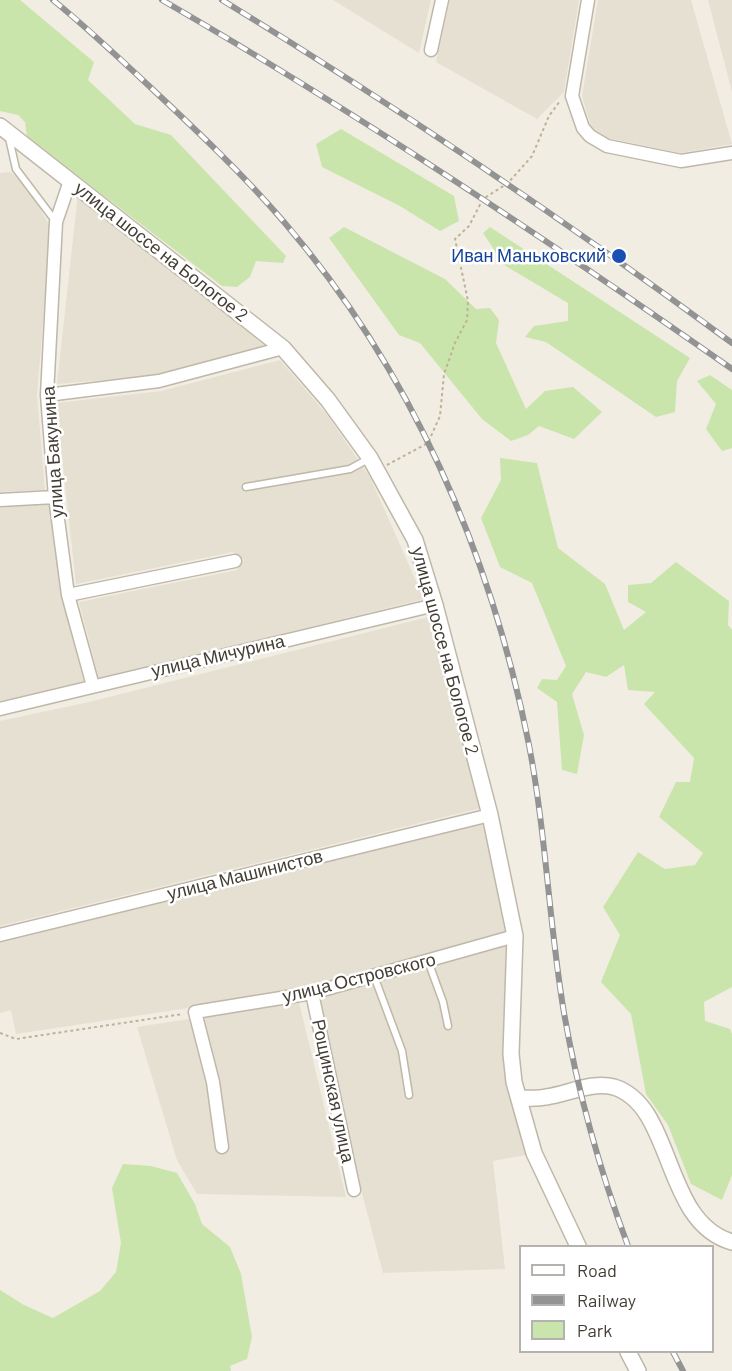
<!DOCTYPE html>
<html>
<head>
<meta charset="utf-8">
<style>
  body { margin:0 }
  #map { position:relative; width:732px; height:1371px; overflow:hidden; background:#f1ede3; font-family:Barlow,sans-serif }
  canvas { display:block }
  .legend { position:absolute; left:519px; top:1245px; width:195px; height:108px; box-sizing:border-box; background:#fff; border:2px solid #b4b1ae; margin:0; padding:8px 10px; list-style:none; font-size:18px; color:#433d34 }
  .legend li { display:flex; align-items:center; gap:12px; height:30px }
  .legend b { width:30px; border:2px solid #b4b1ae }
</style>
</head>
<body>
<div id="map">
<canvas width="732" height="1371"></canvas>
<ul class="legend">
<li><b style="height:8px;background:#fff"></b>Road</li>
<li><b style="height:8px;background:#939393"></b>Railway</li>
<li><b style="height:16px;background:#c9e5ac"></b>Park</li>
</ul>
</div>
<script>
const context = document.querySelector('canvas').getContext('2d');
context.lineJoin = 'round';
function fill(path, color) { context.fillStyle = color; context.fill(path, 'evenodd'); }
function stroke(path, color, width, dash) { context.strokeStyle = color; context.lineWidth = width; context.lineCap = dash ? 'butt' : 'round'; context.setLineDash(dash || []); context.stroke(path); }
function drawText(font, color, halo, rows, align = 'center') {
  context.font = font + ' Barlow,sans-serif'; context.lineWidth = 5; context.setLineDash([]); context.textBaseline = 'middle'; context.strokeStyle = halo; context.fillStyle = color; for (const [text, x, y, turn = 0] of rows) {
    context.save(); context.translate(x, y); context.rotate((+turn || 0) * Math.PI / 180); context.textAlign = isNaN(turn) ? turn : align; if (halo) context.strokeText(text, 0, 0); context.fillText(text, 0, 0); context.restore();
  }
}
const residential = new Path2D(`
  M 333,0 L 431,0 L 419,53 Z
  M 450,0 L 579,0 L 564,92 L 537,119 L 436,62 Z
  M 598,0 L 691,0 L 732,144 L 680,153 L 608,138 L 591,127 L 582,96 Z
  M 708,0 L 732,0 L 732,92 Z
  M 11,172 L 29,190 L 51,228 L 37,395 L 45,490 L 0,492 L 0,173 Z
  M 78,193 L 268,345 L 162,375 L 57,384 Z
  M 280,360 L 328,416 L 370,477 L 424,599 L 99,679 L 79,602 L 237,570 L 244,560 L 233,552 L 76,584 L 56,403 L 161,391 Z
  M 48,502 L 63,602 L 84,683 L 0,704 L 0,508 Z
  M 428,617 L 481,808 L 0,926 L 0,721 L 89,702 Z
  M 486,822 L 508,934 L 301,991 L 16,1034 L 11,1010 L 0,1013 L 0,943 Z
  M 506,945 L 503,1063 L 526,1155 L 493,1161 L 505,1269 L 383,1273 L 311,1000 Z
  M 299,1002 L 346,1197 L 197,1194 L 177,1160 L 137,1027 Z`);
const green = new Path2D(`
  M 0,0 L 20,0 L 94,62 L 88,80 L 135,124 L 171,135 L 286,256 L 283,263 L 256,261 L 250,277 L 237,287 L 222,286 L 27,137 L 25,122 L 18,115 L 0,111 Z
  M 341,129 L 454,196 L 459,221 L 440,231 L 400,206 L 322,167 L 316,144 Z
  M 344,227 L 445,279 L 476,309 L 490,308 L 499,320 L 496,343 L 526,409 L 545,391 L 573,387 L 602,412 L 574,439 L 539,426 L 528,435 L 511,441 L 482,419 L 420,343 L 399,335 L 329,238 Z
  M 490,227 L 690,358 L 677,381 L 675,412 L 656,417 L 546,342 L 525,337 L 534,326 L 568,321 L 568,303 L 504,265 L 483,233 Z
  M 710,375 L 732,390 L 732,448 L 722,451 L 706,429 L 716,404 L 697,381 Z
  M 500,458 L 537,463 L 558,548 L 605,584 L 624,630 L 646,612 L 628,602 L 628,585 L 651,583 L 676,562 L 729,601 L 728,625 L 732,630 L 732,987 L 704,1002 L 705,1021 L 730,1029 L 732,1034 L 732,1175 L 722,1200 L 691,1184 L 668,1125 L 646,1094 L 631,1014 L 601,982 L 620,935 L 603,907 L 638,852 L 665,869 L 695,865 L 703,853 L 659,817 L 676,782 L 690,782 L 694,758 L 644,704 L 655,692 L 628,690 L 624,665 L 606,677 L 586,672 L 572,694 L 584,735 L 577,774 L 562,770 L 557,702 L 537,688 L 542,679 L 557,680 L 566,666 L 532,583 L 500,567 L 481,518 L 501,480 Z
  M 123,1164 L 151,1166 L 177,1173 L 195,1204 L 202,1224 L 230,1247 L 241,1274 L 252,1337 L 247,1359 L 230,1366 L 231,1371 L 0,1371 L 0,1290 L 24,1305 L 53,1318 L 100,1291 L 116,1272 L 121,1243 L 112,1188 Z`);
const path = new Path2D(`
  M 387,465 L 428,443 L 440,416 L 444,374 L 455,343 L 467,320 L 468,301 L 455,239 L 469,226 L 483,199 L 508,183 L 532,156 L 549,116 L 560,101
  M 0,1033 L 16,1039 L 183,1014`);
const service = new Path2D(`
  M 9,138 L 16,169 L 56,222
  M 246,487 L 350,469 L 370,458
  M 428,961 L 443,1002 L 448,1026
  M 374,976 L 402,1051 L 409,1095`);
const minor = new Path2D(`
  M 588,0 L 572,96 L 583,128 L 590,136 L 607,146 L 681,161 L 732,153
  M 431,50 L 442,0
  M 70,181 L 56,222 L 47,395 L 55,497 L 68,595 L 93,686
  M 47,395 L 159,381 L 283,348
  M 0,500 L 55,497
  M 68,595 L 235,561
  M 0,709 L 435,605
  M 0,935 L 490,815
  M 312,993 L 354,1190
  M 222,1147 L 213,1082 L 195,1012 L 312,993 L 515,936`);
const tertiary = new Path2D(`
  M 0,126 L 283,348 L 328,400 L 370,458 L 415,540 L 435,605 L 490,815 L 515,936 L 511,1054 L 514,1082 L 534,1153 L 578,1246
  M 519,1098 C 528,1098 537,1099 546,1097 C 568,1094 592,1081 614,1087 C 675,1106 662,1222 732,1242
  M 628,1352 L 638,1371`);
const rail = new Path2D(`
  M 53,0 C 86,27 117,56 148,85 C 195,129 242,173 284,222 C 411,370 491,554 529,745 C 546,833 549,924 564,1013 C 578,1093 600,1171 628,1246
  M 162,0 C 359,114 546,239 732,369
  M 222,0 C 397,107 566,221 732,343
  M 673,1352 L 683,1371`);
const markers = [
  [619,256,8,"#1a4fb4"]
];
const streetNames = [
  ["улица шоссе на Бологое 2",161,252,38],
  ["улица Бакунина",53,452,-94],
  ["улица шоссе на Бологое 2",445,651,75],
  ["улица Мичурина",218,656,-13],
  ["улица Машинистов",245,875,-14],
  ["улица Островского",359,978,-14],
  ["Рощинская улица",333,1091,78]
];
const transitNames = [
  ["Иван Маньковский",606,256]
];
fill(residential, '#e5e0d1');
fill(green, '#c9e5ac');
stroke(service, '#bfb8a9', 9);
stroke(minor, '#bfb8a9', 15);
stroke(tertiary, '#bfb8a9', 18);
stroke(path, '#beb298', 2, [3, 3]);
stroke(service, '#fff', 6);
stroke(minor, '#fff', 12);
stroke(tertiary, '#fff', 15);
stroke(rail, '#939393', 6);
stroke(rail, '#fff', 4, [11]);
for (const [x, y, r, color] of markers) { const dot = new Path2D(); dot.arc(x, y, r, 0, 2 * Math.PI); context.fillStyle = color; context.fill(dot); stroke(dot, '#fff', 2); }
drawText('18px', '#433d34', '#fff', streetNames);
drawText('18px', '#164399', '#fff', transitNames, 'right');
</script>
</body>
</html>
